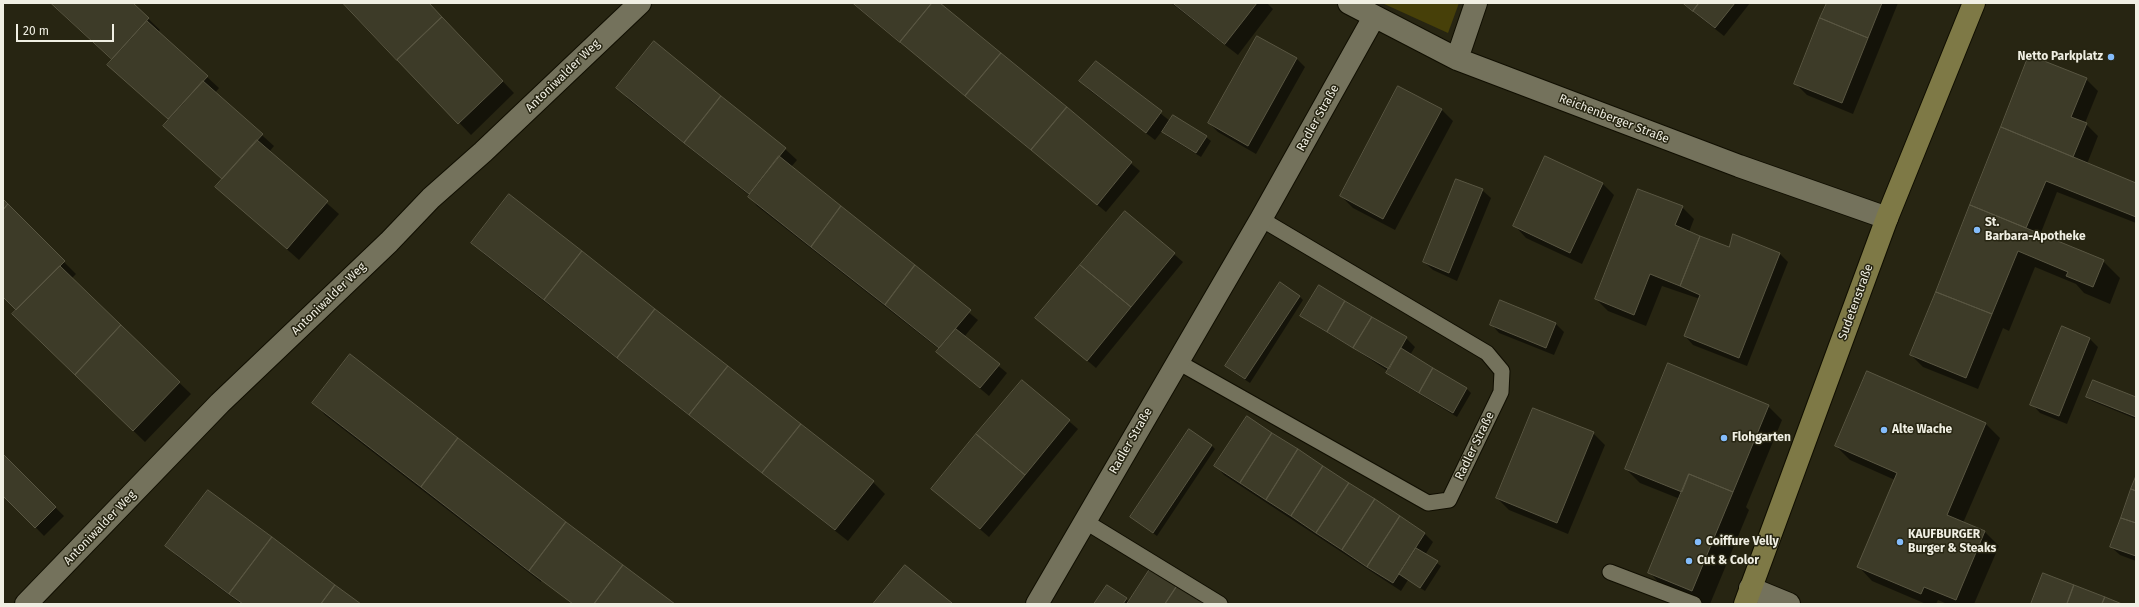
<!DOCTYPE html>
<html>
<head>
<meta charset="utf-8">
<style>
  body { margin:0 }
  #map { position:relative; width:2139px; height:607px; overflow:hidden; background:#272512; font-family:"Fira Sans",sans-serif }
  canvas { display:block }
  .frame { position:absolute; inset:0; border:4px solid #f0efe3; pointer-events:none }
  .scale { position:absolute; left:16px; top:24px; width:98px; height:18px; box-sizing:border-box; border:2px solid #f0efe3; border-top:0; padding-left:5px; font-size:12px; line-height:14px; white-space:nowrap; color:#f0efe3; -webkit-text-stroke:3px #272512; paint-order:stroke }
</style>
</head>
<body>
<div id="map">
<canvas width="2139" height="607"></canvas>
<div class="frame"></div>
<div class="scale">20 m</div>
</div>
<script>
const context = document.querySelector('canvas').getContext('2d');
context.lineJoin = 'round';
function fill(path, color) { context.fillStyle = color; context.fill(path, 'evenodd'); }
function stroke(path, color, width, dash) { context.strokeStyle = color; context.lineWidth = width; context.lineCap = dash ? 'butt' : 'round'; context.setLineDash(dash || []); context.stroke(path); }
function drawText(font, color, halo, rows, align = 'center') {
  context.font = font + ' "Fira Sans",sans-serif'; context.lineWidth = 3; context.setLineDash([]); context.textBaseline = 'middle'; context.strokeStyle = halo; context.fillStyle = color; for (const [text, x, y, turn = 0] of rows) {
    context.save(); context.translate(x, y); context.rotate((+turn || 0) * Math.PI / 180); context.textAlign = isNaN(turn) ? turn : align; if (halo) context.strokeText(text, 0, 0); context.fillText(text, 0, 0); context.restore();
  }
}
const green = new Path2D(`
  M 1382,3 L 1459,3 L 1448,33 Z`);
const shadow = new Path2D(`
  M 51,3 L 132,3 L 160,30 L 158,32 L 219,88 L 215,93 L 274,146 L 269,152 L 339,214 L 299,260 L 229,198 L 223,180 L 164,126 L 169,120 L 108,65 L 113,59 Z
  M 344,3 L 428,3 L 514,93 L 471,135 Z
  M 853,3 L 939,3 L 1140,171 L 1106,212 Z
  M 1171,3 L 1267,3 L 1273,9 L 1238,55 Z
  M 1682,3 L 1750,3 L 1724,36 Z
  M 1828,3 L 1898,3 L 1853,114 L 1807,95 L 1795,83 Z
  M 1258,37 L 1297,59 L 1305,67 L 1256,154 L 1218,132 L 1209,123 Z
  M 1096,62 L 1170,121 L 1206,137 L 1211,141 L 1201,157 L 1167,136 L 1162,131 L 1155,140 L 1089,90 L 1081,81 Z
  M 2086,79 L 2098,91 L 2085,123 L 2098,136 L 2087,164 L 2136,184 L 2136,223 L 2057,192 L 2040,235 L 2103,261 L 2120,278 L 2110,304 L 2084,293 L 2076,284 L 2035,267 L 2009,331 L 2003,328 L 1978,389 L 1923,367 L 1911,355 Z
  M 618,88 L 785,149 L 797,160 L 791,167 L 978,320 L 964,337 L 1007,373 L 989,396 L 946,360 L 939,349 L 757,206 L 749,197 L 750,196 L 629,100 Z
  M 1441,109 L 1453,121 L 1395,230 L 1353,208 L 1341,196 Z
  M 1602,183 L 1614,195 L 1582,264 L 1526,238 L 1515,226 Z
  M 1482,190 L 1491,198 L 1457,281 L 1433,270 L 1424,262 Z
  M 509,195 L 873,482 L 885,494 L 848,541 L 484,254 L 472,243 Z
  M 3,201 L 76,274 L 71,279 L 191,394 L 145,442 L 25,326 L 17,310 L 3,296 Z
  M 1682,207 L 1694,219 L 1689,232 L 1729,248 L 1734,235 L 1780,254 L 1788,262 L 1747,366 L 1693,345 L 1685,336 L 1700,299 L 1662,286 L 1646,326 L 1608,311 L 1596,299 Z
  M 1125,212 L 1183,262 L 1096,368 L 1037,318 Z
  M 1319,287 L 1406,338 L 1415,347 L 1410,355 L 1467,389 L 1471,393 L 1457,417 L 1391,377 L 1387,373 L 1388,371 L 1359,352 L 1306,320 L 1302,316 Z
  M 1299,296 L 1303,300 L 1250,383 L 1230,370 L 1226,366 Z
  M 1491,324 L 1556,324 L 1564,332 L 1554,355 L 1499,333 Z
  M 2089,338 L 2098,347 L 2067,424 L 2040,413 L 2032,404 Z
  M 1867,372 L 1986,424 L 2000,438 L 1963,523 L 1985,532 L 1999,546 L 1974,604 L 1947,604 L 1938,600 L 1936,604 L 1926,604 L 1872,581 L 1858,566 L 1895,480 L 1850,460 L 1836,446 Z
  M 1022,381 L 1078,429 L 989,537 L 933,489 Z
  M 2087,397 L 2136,398 L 2136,419 L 2092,401 Z
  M 314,403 L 565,522 L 673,604 L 575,604 L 542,579 L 541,582 L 325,415 Z
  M 1768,406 L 1782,420 L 1746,507 L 1749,510 L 1710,604 L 1700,604 L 1666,590 L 1650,573 L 1680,499 L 1640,483 L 1626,469 Z
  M 1247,417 L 1425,534 L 1433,542 L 1425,555 L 1441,566 L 1425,591 L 1408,580 L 1401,591 L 1224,475 L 1216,466 Z
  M 1593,433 L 1605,445 L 1568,534 L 1509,510 L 1497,498 Z
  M 1211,445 L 1215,449 L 1157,536 L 1131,517 Z
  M 3,456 L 64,516 L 44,536 L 3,494 Z
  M 2136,479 L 2136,561 L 2120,555 L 2111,547 Z
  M 167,546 L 359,604 L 241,604 L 178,557 Z
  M 1150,570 L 1202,604 L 1096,604 L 1107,586 L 1130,602 Z`);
const building = new Path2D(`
  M 51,3 L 133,3 L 149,18 L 112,59 Z
  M 343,3 L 429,3 L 442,17 L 397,60 Z
  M 853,3 L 932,3 L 900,42 Z
  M 932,3 L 940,3 L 1001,53 L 965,96 L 900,42 Z
  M 1173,3 L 1257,3 L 1225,44 Z
  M 1683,3 L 1699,3 L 1693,11 Z
  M 1699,3 L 1735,3 L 1715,28 L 1693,11 Z
  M 1827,3 L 1882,3 L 1868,38 L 1820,18 Z
  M 442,17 L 503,81 L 458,124 L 397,60 Z
  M 1820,18 L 1868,38 L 1842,103 L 1794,84 Z
  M 147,21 L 208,76 L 168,119 L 107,65 Z
  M 1257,36 L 1297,58 L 1248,146 L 1208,123 Z
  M 654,41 L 721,96 L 684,143 L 616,88 Z
  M 1001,53 L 1067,107 L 1031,150 L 965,96 Z
  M 2029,55 L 2087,78 L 2071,117 L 2087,123 L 2073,157 L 2001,127 Z
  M 1096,61 L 1162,111 L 1146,133 L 1079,81 Z
  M 203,81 L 263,134 L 222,179 L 163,126 Z
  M 1398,86 L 1442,109 L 1383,219 L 1340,196 Z
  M 721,96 L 786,148 L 749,194 L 684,143 Z
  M 1067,107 L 1132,162 L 1097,205 L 1031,150 Z
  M 1173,115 L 1207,136 L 1196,153 L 1162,132 Z
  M 2001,127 L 2136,183 L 2136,217 L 2046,181 L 2026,228 L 1970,205 Z
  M 257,140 L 328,201 L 287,249 L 215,187 Z
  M 779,156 L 841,206 L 811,247 L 748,197 Z
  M 1545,156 L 1603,183 L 1570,253 L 1513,226 Z
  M 1456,179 L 1483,189 L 1449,273 L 1423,262 Z
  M 1638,189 L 1683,206 L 1675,225 L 1700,236 L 1680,286 L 1650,274 L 1634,315 L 1595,299 Z
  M 509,194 L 582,251 L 544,300 L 471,243 Z
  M 3,199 L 8,204 L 3,210 Z
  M 8,204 L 65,261 L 16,310 L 3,297 L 3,210 Z
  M 1970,205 L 2104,260 L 2093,287 L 2066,276 L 2068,272 L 2018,251 L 1992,314 L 1936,292 Z
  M 841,206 L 915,265 L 885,305 L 811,247 Z
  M 1125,211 L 1175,253 L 1131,307 L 1080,265 Z
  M 1733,234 L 1780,253 L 1739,358 L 1684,336 L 1700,295 L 1680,286 L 1700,236 L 1729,247 Z
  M 582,251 L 655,309 L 617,358 L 544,300 Z
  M 915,265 L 971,310 L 939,348 L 885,305 Z
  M 1080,265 L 1131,307 L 1087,361 L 1035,318 Z
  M 60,266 L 121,325 L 75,375 L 12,314 Z
  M 1280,282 L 1300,296 L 1245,379 L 1225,366 Z
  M 1319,285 L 1345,301 L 1327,332 L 1300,316 Z
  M 1936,292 L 1992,314 L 1966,378 L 1910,355 Z
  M 1500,300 L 1556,323 L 1546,348 L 1490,325 Z
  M 1345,301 L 1372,317 L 1353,348 L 1327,332 Z
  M 655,309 L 728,366 L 689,415 L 617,358 Z
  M 1372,317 L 1407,337 L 1389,369 L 1353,348 Z
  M 121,325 L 180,382 L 133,431 L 75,375 Z
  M 2062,326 L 2090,338 L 2059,416 L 2030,405 Z
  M 956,329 L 1000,364 L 980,388 L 936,352 Z
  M 1401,348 L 1433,368 L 1419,393 L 1386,373 Z
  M 350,354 L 458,438 L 421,487 L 312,403 Z
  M 1668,363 L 1769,405 L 1733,492 L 1689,474 L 1682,492 L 1625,469 Z
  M 728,366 L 801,424 L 762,473 L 689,415 Z
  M 1433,368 L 1467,388 L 1453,413 L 1419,393 Z
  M 1867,371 L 1986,423 L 1947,515 L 1985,531 L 1956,600 L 1924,587 L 1921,594 L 1857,567 L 1897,473 L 1835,446 Z
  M 1022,380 L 1070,420 L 1025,475 L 976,434 Z
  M 2093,380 L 2136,397 L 2136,417 L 2086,397 Z
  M 1533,408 L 1594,432 L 1557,523 L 1496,498 Z
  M 1247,416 L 1272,433 L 1240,483 L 1214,466 Z
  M 801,424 L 874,481 L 835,530 L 762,473 Z
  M 1189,429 L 1212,445 L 1153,533 L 1130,517 Z
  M 1272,433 L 1298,449 L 1266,500 L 1240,483 Z
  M 976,434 L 1025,475 L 980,529 L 931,489 Z
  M 458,438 L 566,522 L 529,571 L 421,487 Z
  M 1298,449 L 1323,466 L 1291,516 L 1266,500 Z
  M 3,454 L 56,507 L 35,528 L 3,496 Z
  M 1323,466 L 1349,483 L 1316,533 L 1291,516 Z
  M 1689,474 L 1733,492 L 1692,591 L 1648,573 Z
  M 2136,476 L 2136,491 L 2131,489 Z
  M 1349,483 L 1375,499 L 1342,550 L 1316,533 Z
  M 2131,489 L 2136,491 L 2136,523 L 2121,518 Z
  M 208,490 L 272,537 L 229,594 L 165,546 Z
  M 1375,499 L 1400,516 L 1367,567 L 1342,550 Z
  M 1400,516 L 1425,533 L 1393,583 L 1367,567 Z
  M 2121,518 L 2136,523 L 2136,556 L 2110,547 Z
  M 566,522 L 623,565 L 594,604 L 573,604 L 529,571 Z
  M 272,537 L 335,585 L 321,604 L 243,604 L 229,594 Z
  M 1416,548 L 1438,561 L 1420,588 L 1399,574 Z
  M 623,565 L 675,604 L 594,604 Z
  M 905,565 L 952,603 L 952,604 L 873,604 Z
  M 1150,569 L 1177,586 L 1165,604 L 1127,604 Z
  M 2043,573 L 2074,585 L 2067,604 L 2031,604 Z
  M 335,585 L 361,604 L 321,604 Z
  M 1107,585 L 1127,598 L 1123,604 L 1094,604 Z
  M 2074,585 L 2105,597 L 2102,604 L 2067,604 Z
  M 1177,586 L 1203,603 L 1202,604 L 1165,604 Z
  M 2105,597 L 2122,604 L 2102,604 Z`);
const lane = new Path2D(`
  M 1178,362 L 1428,503 L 1449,500 L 1501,392 L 1502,371 L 1487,353 L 1261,219
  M 1086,522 L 1220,604
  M 1610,572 L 1694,604`);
const street = new Path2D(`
  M 1349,3 L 1457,59 L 1739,166 L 1887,218
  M 1457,59 L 1476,3
  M 1750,588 L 1789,604
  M 26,604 L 220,403 L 389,242 L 431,198 L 483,152 L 640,3
  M 1037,604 L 1261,219 L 1374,17`);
const secondary = new Path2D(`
  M 1745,604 L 1887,218 L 1974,3`);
const markers = [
  [2111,57,4,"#84bcfb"],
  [1977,230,4,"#84bcfb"],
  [1884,430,4,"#84bcfb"],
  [1724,438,4,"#84bcfb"],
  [1698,542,4,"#84bcfb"],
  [1900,542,4,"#84bcfb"],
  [1689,561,4,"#84bcfb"]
];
const poiNames = [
  ["Netto Parkplatz",2103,57,"right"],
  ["St.",1985,223],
  ["Barbara-Apotheke",1985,237],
  ["Alte Wache",1892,430],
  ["Flohgarten",1732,438],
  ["KAUFBURGER",1908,535],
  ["Burger & Steaks",1908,549],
  ["Coiffure Velly",1706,542],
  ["Cut & Color",1697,561]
];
const streetNames = [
  ["Antoniwalder Weg",563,76,-44],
  ["Radler Straße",1318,118,-61],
  ["Reichenberger Straße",1614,119,21],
  ["Antoniwalder Weg",329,299,-44],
  ["Sudetenstraße",1856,302,-70],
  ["Radler Straße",1131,441,-60],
  ["Radler Straße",1475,446,-64],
  ["Antoniwalder Weg",100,528,-46]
];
fill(green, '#474009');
fill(shadow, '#0007');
fill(building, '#3d3b28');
stroke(building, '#595642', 1);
stroke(lane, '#100e01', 17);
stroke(street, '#100e01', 24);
stroke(secondary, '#100e01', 24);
stroke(lane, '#74725c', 15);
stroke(street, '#74725c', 22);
stroke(secondary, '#7e7946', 22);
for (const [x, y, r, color] of markers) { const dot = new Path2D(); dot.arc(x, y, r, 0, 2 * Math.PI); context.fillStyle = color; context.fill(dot); stroke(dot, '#272512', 1.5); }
drawText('bold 12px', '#f0efe3', '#272512', poiNames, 'left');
drawText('12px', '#f0efe3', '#272512', streetNames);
</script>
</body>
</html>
